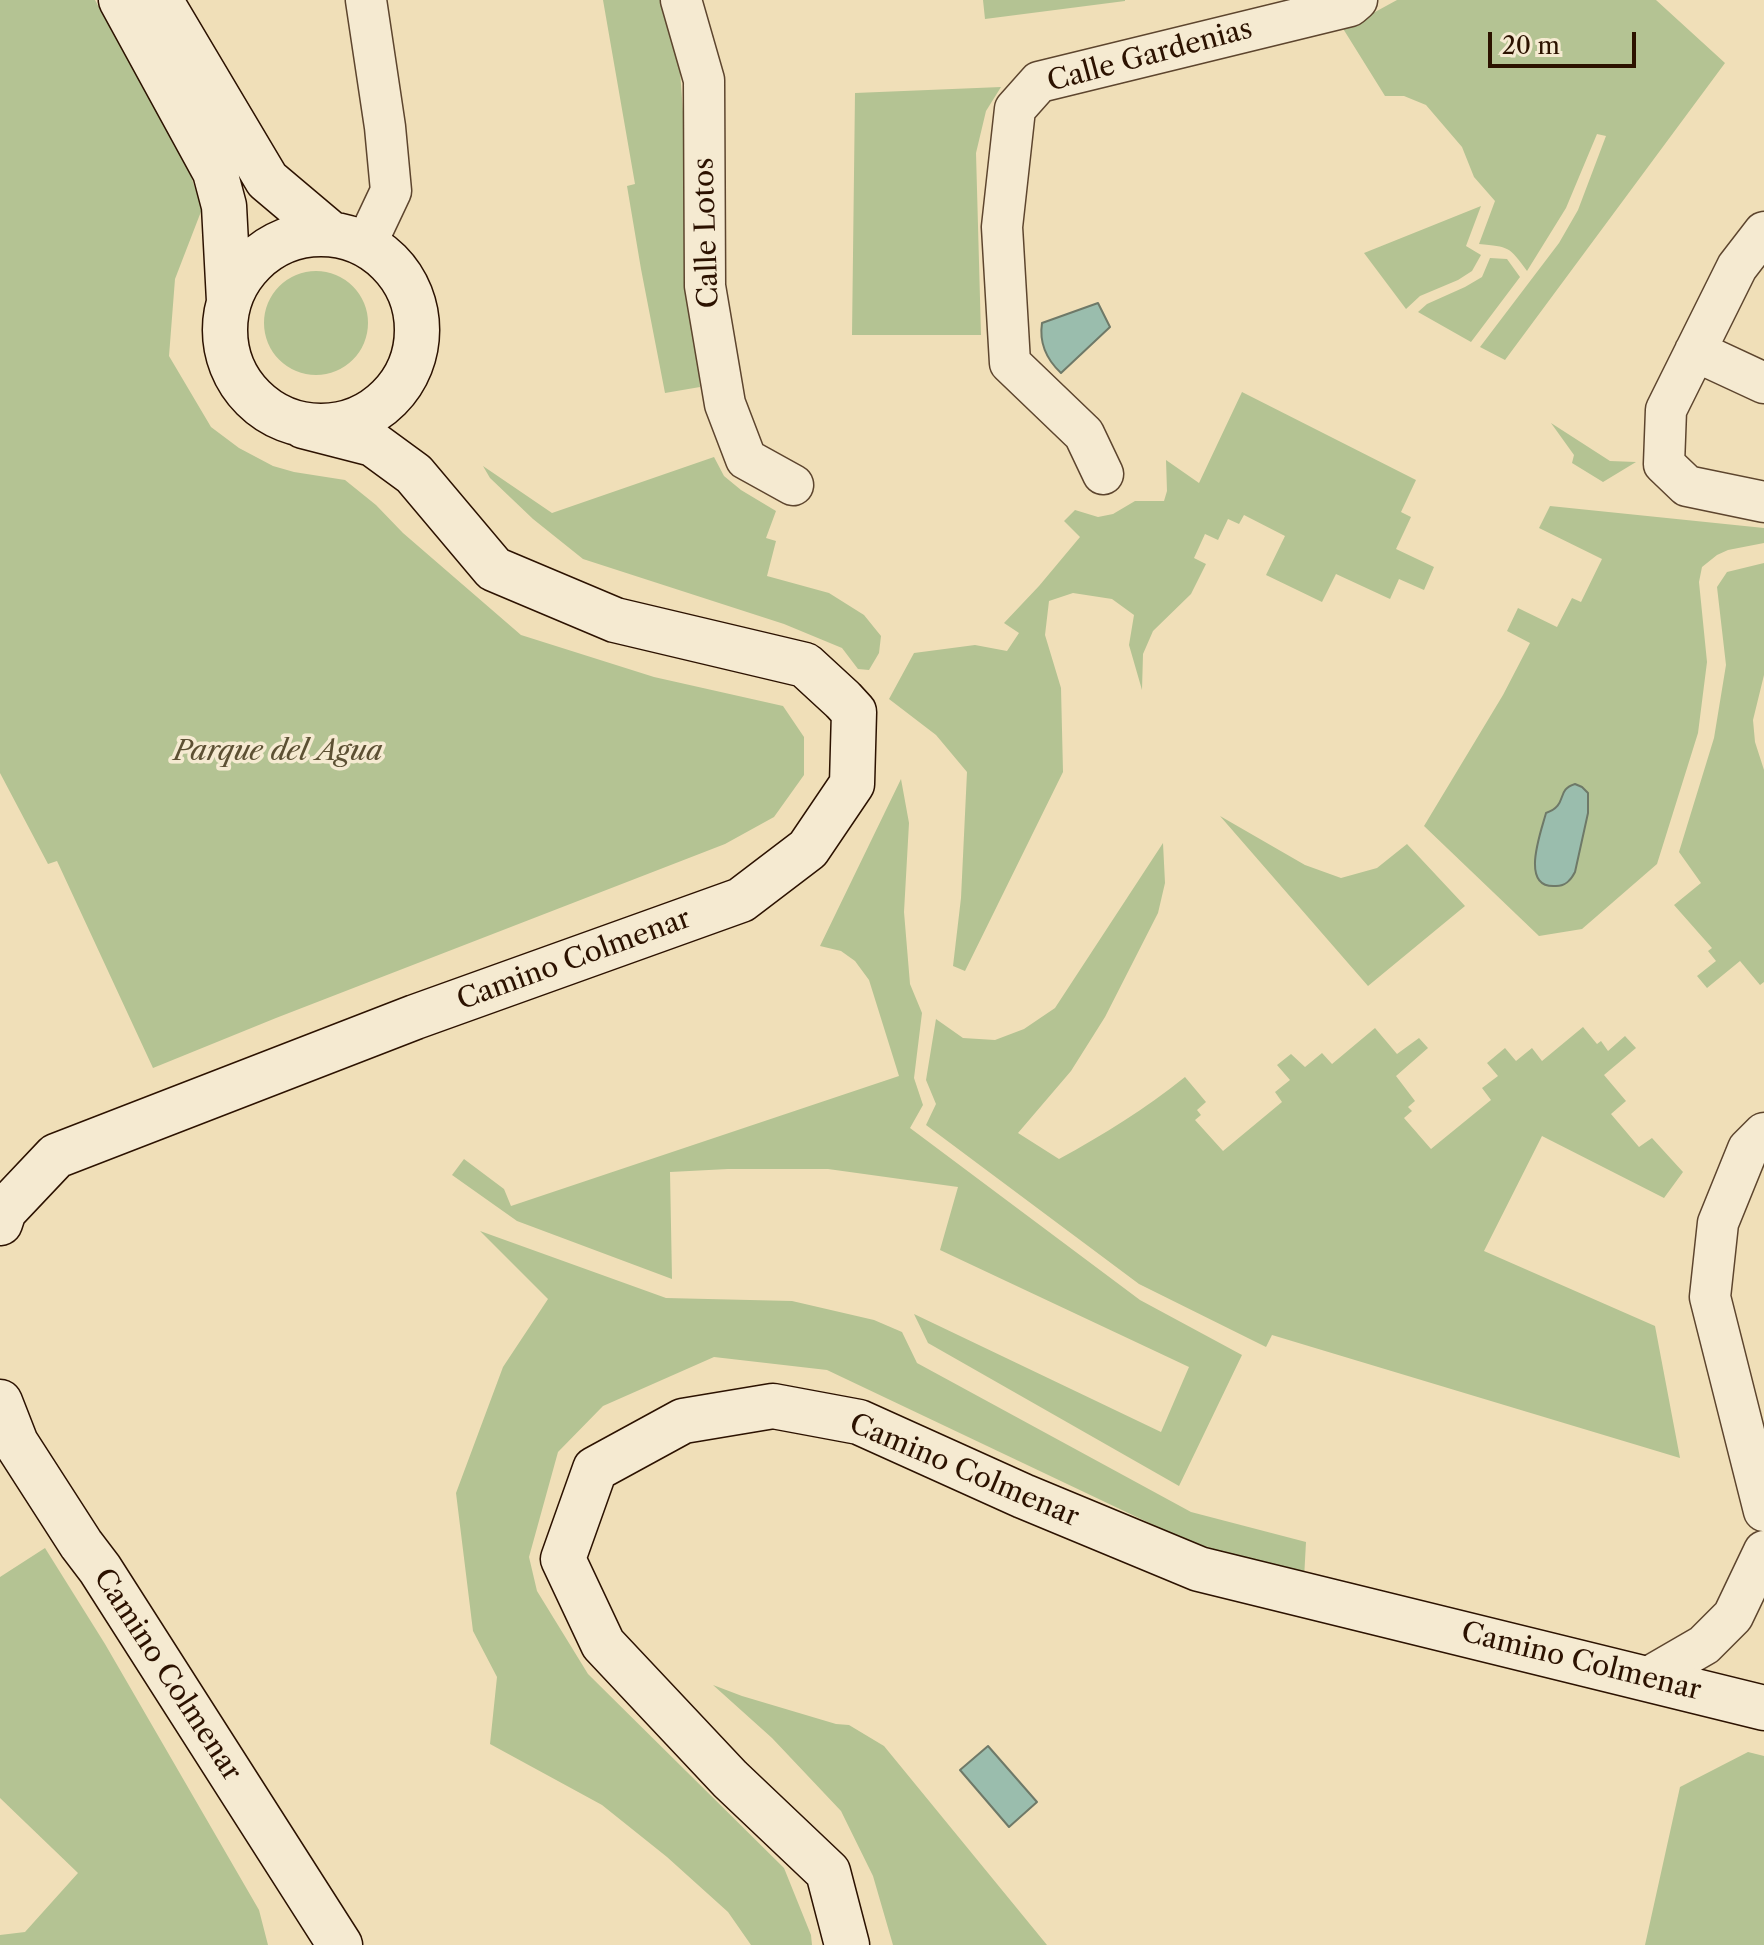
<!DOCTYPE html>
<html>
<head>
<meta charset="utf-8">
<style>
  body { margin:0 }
  #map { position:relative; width:1764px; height:1945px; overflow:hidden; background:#f0dfb8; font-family:"Libre Caslon Text",serif }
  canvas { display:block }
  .scale { position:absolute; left:1488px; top:32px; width:148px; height:36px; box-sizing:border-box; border:4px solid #2c1200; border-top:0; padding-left:10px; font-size:24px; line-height:28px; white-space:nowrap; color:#2c1200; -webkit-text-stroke:6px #f5ead1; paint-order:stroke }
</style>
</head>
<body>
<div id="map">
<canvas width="1764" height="1945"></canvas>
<div class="scale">20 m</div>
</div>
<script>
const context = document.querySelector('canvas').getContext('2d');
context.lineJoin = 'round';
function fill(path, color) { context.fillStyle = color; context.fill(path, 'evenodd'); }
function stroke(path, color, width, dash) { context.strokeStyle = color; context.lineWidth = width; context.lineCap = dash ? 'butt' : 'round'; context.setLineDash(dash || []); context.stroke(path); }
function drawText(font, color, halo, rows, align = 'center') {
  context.font = font + ' "Libre Caslon Text",serif'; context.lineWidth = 7; context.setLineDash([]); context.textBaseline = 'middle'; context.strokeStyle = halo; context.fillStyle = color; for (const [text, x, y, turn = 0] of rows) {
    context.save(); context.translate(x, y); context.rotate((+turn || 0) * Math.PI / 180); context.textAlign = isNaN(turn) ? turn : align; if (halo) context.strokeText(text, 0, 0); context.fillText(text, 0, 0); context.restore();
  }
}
const green = new Path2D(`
  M 0,0 L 95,0 L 190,173 L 202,209 L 175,279 L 169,356 L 211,427 L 239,448 L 273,466 L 294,472 L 345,480 L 376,505 L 403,533 L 521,635 L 654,677 L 783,706 L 804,737 L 804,775 L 774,817 L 725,844 L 276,1018 L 153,1068 L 57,861 L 48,864 L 0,773 Z
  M 603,0 L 660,0 L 679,57 L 689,194 L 691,276 L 700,387 L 665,393 L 641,269 L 627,186 L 635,184 Z
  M 983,0 L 1125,0 L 1125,1 L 985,19 Z
  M 1397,0 L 1656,0 L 1725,63 L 1505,360 L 1480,347 L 1559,243 L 1578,210 L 1606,136 L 1597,134 L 1566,208 L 1527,271 C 1509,246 1509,247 1479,244 L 1495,201 L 1474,177 L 1462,147 L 1426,105 L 1404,96 L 1385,96 L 1342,27 L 1364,18 Z
  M 1001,87 L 986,111 L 976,153 L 981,335 L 852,335 L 855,93 Z
  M 1481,206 L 1466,246 L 1481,255 L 1472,271 L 1458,280 L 1420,296 L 1406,309 L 1364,253 Z
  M 1490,258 L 1507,259 L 1520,277 L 1471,342 L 1418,312 L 1427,304 L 1465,287 L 1482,277 Z
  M264 323a52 52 0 1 1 104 0a52 52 0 1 1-104 0Z
  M 1242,392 L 1416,480 L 1401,512 L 1411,517 L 1396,549 L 1434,567 L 1424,590 L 1399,579 L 1390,599 L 1336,574 L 1322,602 L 1266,575 L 1285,536 L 1244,515 L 1239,524 L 1228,519 L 1218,540 L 1205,534 L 1194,558 L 1206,564 L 1191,594 L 1153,631 L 1143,654 L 1142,690 L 1129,645 L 1134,615 L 1112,599 L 1073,593 L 1049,601 L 1045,635 L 1061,688 L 1063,772 L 965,971 L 953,966 L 961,898 L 967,772 L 936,735 L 889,699 L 914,653 L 975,645 L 1007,651 L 1019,633 L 1004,623 L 1039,586 L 1080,537 L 1064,521 L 1075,510 L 1098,517 L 1113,514 L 1135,501 L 1164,501 L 1167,491 L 1166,460 L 1199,483 Z
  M 1551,423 L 1610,461 L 1636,462 L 1603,482 L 1572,463 L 1574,455 Z
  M 714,457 L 724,476 L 741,490 L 776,511 L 766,538 L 776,541 L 767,576 L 829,593 L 864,615 L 881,636 L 879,653 L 869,670 L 858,669 L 842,648 L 784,624 L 583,559 L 533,519 L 490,478 L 483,466 L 552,513 Z
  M 1550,506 L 1764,528 L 1764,543 L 1728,550 L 1717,555 L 1702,567 L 1699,582 L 1707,662 L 1698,733 L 1657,864 L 1582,929 L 1539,936 L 1424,826 L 1503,695 L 1530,643 L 1507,631 L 1518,608 L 1557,627 L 1572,598 L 1581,602 L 1602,559 L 1539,528 Z
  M 1764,563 L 1764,675 L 1753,720 L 1755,742 L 1764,770 L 1764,982 L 1760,985 L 1740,961 L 1707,988 L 1697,976 L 1716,961 L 1708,951 L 1712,948 L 1674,905 L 1701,883 L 1679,852 L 1714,738 L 1726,665 L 1717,587 L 1727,572 Z
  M 901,779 L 909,823 L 904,912 L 910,984 L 922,1013 L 914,1078 L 923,1105 L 910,1128 L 1140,1300 L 1242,1355 L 1179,1486 L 928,1343 L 914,1314 L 1161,1432 L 1189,1367 L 940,1250 L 958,1187 L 828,1169 L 728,1169 L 670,1172 L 672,1279 L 517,1221 L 452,1175 L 464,1159 L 504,1189 L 511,1206 L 899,1076 L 869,980 L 855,961 L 841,951 L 820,946 Z
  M 1220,816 L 1305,865 L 1341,878 L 1377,868 L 1407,844 L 1465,906 L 1368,986 Z
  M 1163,843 L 1165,883 L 1158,913 L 1105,1017 L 1071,1071 L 1018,1133 L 1059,1159 C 1103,1135 1145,1109 1185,1077 L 1206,1102 L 1197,1110 L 1201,1115 L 1195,1120 L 1223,1151 L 1282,1102 L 1275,1092 L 1290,1080 L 1277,1065 L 1291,1054 L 1305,1067 L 1322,1053 L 1332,1064 L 1375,1028 L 1397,1054 L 1419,1038 L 1428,1048 L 1396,1076 L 1415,1101 L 1408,1107 L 1412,1111 L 1404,1118 L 1431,1149 L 1491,1100 L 1482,1088 L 1498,1076 L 1487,1063 L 1505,1048 L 1516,1061 L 1532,1048 L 1542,1061 L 1583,1027 L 1597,1044 L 1601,1041 L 1608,1051 L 1625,1036 L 1636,1048 L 1604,1075 L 1626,1101 L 1611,1114 L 1639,1147 L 1652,1138 L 1683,1172 L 1664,1198 L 1542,1136 L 1484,1251 L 1655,1326 L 1680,1458 L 1272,1335 L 1266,1347 L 1139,1284 L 926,1125 L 936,1104 L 926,1080 L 936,1019 L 963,1038 L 995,1040 L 1024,1029 L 1055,1008 Z
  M 480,1231 L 666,1298 L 792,1301 L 874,1320 L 902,1332 L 917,1363 L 1191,1512 L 1306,1542 L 1304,1579 L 1183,1539 L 827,1370 L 714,1357 L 603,1406 L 558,1452 L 529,1557 L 537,1591 L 588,1674 L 784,1868 L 811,1935 L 812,1945 L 751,1945 L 728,1912 L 667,1857 L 602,1805 L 490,1744 L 497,1677 L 473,1631 L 456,1493 L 503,1367 L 548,1299 Z
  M 45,1548 L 105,1644 L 259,1910 L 268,1945 L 0,1945 L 0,1935 L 25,1932 L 78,1873 L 0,1798 L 0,1577 Z
  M 713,1685 L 742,1696 L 836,1724 L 849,1725 L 884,1746 L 1047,1945 L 893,1945 L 873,1876 L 841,1811 L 772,1738 Z
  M 1748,1752 L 1764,1756 L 1764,1945 L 1645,1945 L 1680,1787 Z`);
const water = new Path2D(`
  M 1098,303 L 1110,327 L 1061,373 C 1046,359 1039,343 1042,323 Z
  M 1575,784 L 1582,787 L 1588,793 L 1588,813 L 1575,872 C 1571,880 1566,886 1556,886 C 1519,889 1541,832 1546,813 C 1569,805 1555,790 1575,784 Z
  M 988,1746 L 1037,1802 L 1009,1827 L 960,1770 Z`);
const street = new Path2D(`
  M 681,0 L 704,80 L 705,286 L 725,404 L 746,459 L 793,485
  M 1764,232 L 1737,267 L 1666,410 L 1664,464 L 1687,486 L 1764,502
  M 366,244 L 391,191 L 385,127 L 366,0
  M 1695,351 L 1764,383
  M 1103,474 L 1084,434 L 1010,363 L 1002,227 L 1015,109 L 1039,82 L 1350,6 L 1357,0
  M 1764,1133 L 1748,1149 L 1718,1223 L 1710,1297 L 1764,1511
  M 1647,1678 L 1704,1645 L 1733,1616 L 1764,1551`);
const secondary = new Path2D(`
  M 121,0 L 215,172 L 224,206 L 229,301
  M 160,0 L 267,180 L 331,234
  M225 330a96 96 0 1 1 192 0a96 96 0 1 1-192 0Z
  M 0,1223 L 4,1211 L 56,1156 L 415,1017 L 741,900 L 808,849 L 852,784 L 854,712 L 843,700 L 805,665 L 615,620 L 494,569 L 414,474 L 373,444 L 303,426
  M 0,1402 L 16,1443 L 81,1544 L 100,1569 L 340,1945
  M 847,1945 L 828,1872 L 730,1779 L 603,1644 L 563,1559 L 595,1469 L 683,1421 L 773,1406 L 859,1422 L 1023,1496 L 1199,1569 L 1764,1708`);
const streetNames = [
  ["Calle Gardenias",1150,56,-15],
  ["Calle Lotos",707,233,-92],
  ["Camino Colmenar",574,960,-20],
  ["Camino Colmenar",964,1471,23],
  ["Camino Colmenar",1581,1662,14],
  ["Camino Colmenar",167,1675,57]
];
const parkNames = [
  ["Parque del Agua",278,752]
];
fill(green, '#b4c393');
fill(water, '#9abdad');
stroke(water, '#6e7968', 2);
stroke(street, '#5d452e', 43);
stroke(secondary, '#2c1200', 47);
stroke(street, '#f5ead1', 40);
stroke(secondary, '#f5ead1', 44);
drawText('28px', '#2c1200', '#f5ead1', streetNames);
drawText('italic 28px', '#5c5033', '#f5ead1', parkNames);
</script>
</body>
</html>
